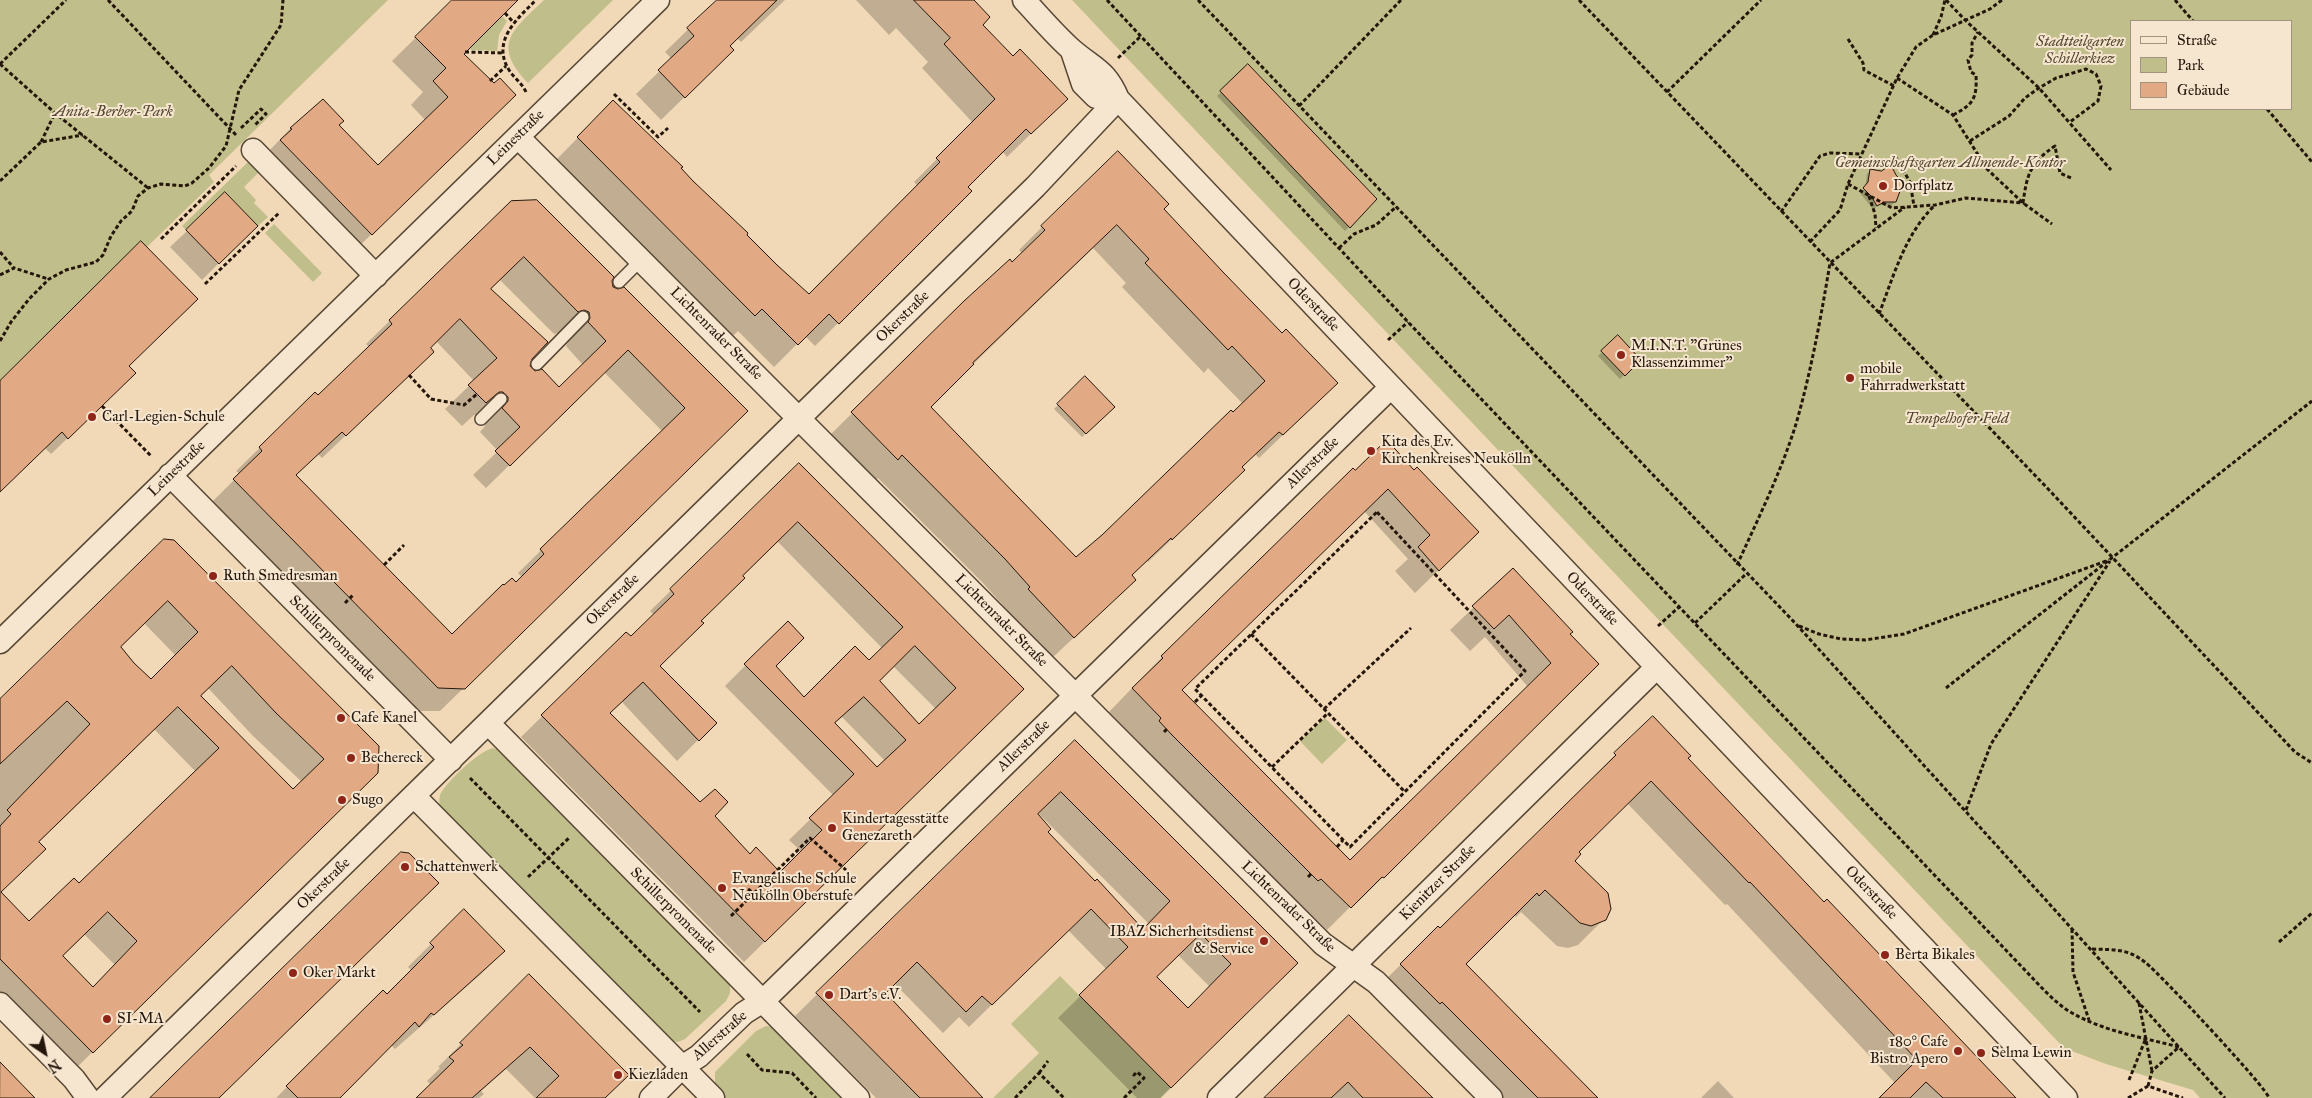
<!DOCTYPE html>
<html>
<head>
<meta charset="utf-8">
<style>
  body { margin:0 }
  #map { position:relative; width:2312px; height:1098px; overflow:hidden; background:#f1d9b7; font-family:"IM FELL Great Primer",serif }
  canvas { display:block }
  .legend { position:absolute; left:2130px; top:20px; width:162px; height:90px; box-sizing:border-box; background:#f6e6d0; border:1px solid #a29381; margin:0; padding:6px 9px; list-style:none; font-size:15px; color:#24160a }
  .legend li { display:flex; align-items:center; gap:10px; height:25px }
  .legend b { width:25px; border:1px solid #a29381 }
  .north { position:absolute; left:20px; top:1028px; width:50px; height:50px; -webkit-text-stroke:4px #f6e6d0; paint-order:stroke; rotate:146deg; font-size:14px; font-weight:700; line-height:20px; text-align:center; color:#24160a }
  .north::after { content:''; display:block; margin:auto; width:18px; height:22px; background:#24160a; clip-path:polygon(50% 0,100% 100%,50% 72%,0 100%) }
</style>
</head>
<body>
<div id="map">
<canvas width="2312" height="1098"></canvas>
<ul class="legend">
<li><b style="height:6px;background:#f6e6d0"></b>Straße</li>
<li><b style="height:14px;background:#c0be8a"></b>Park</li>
<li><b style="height:14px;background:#e1aa85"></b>Gebäude</li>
</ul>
<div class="north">N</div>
</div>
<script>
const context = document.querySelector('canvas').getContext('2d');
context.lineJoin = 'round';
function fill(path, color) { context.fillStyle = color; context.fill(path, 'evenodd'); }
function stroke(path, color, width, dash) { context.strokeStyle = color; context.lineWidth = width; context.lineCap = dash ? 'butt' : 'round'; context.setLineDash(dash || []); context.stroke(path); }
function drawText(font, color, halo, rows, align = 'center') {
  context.font = font + ' "IM FELL Great Primer",serif'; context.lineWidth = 4; context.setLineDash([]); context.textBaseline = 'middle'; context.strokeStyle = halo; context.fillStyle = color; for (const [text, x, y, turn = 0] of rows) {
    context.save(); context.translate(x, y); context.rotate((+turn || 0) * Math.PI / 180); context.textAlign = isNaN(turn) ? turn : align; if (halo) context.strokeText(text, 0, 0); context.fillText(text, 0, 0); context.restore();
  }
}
const green = new Path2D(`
  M 0,0 L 388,0 L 209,175 L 214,182 L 147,247 L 65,316 L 0,381 Z
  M 544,0 L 613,0 L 528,83 C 491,44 513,30 544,0 Z
  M 1072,0 L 2312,0 L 2312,1098 L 2200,1098 L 2193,1090 L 2106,1064 L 2064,1048 ZM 2131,21 L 2291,21 L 2291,109 L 2131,109 Z
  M 502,16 L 507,21 L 499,35 L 497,51 L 471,50 L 469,48 Z
  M 248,162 L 259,172 L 244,187 L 256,200 L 254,203 L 268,217 L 258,226 L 225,192 L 186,230 L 182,226 Z
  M 274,224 L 322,273 L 313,282 L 265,233 Z
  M 1325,718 L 1347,740 L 1322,764 L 1300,741 Z
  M 493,748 L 502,751 L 730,984 L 730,993 L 726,1001 L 685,1039 L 678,1042 L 668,1040 L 440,807 C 439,803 439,800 440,795 C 446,782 479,751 493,748 Z
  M 1060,976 L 1171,1088 L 1161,1098 L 993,1098 L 1039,1053 L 1011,1024 Z
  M 766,1026 L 775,1027 L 846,1098 L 725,1098 L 715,1085 L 715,1072 L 756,1031 Z`);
const shadow = new Path2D(`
  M 454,0 L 518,0 L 462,54 L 491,118 L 348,257 L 268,152 L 291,128 L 338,125 L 378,167 L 426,121 L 411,105 L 423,92 L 392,61 Z
  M 718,0 L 785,0 L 741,42 L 737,38 L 728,46 L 709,73 L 661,120 L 636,94 L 672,59 L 665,52 Z
  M 856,0 L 972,0 L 981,25 L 1043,122 L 1007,157 L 1002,151 L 966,187 L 970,191 L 815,346 L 805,336 L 774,367 L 738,331 L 731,338 L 555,161 L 613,102 L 809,296 L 918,186 L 914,182 L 973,123 L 922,68 L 928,62 L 896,28 L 889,35 Z
  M 1248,66 L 1375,199 L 1345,231 L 1217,96 Z
  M 1871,170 L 1895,202 L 1891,206 L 1879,205 L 1873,209 L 1860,193 L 1865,188 L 1867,174 Z
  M 511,202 L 610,280 L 612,288 L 723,435 L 440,711 L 415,711 L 211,503 L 240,474 L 236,471 L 315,394 L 318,397 L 369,347 L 366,344 ZM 500,280 L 554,334 L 561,332 L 566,335 L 568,342 L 566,346 L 583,365 L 559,388 L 534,372 L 528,366 L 531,358 L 490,290 ZM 436,341 L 474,381 L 445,409 L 462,426 L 474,415 L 480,415 L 485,420 L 485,426 L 480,432 L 498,451 L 473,475 L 486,488 L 604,372 L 662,431 L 518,573 L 522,577 L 516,583 L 452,635 L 295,476 L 318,454 L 322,458 L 409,375 Z
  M 1162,209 L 1313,406 L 1259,458 L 1255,454 L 1241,467 L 1220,493 L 1148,562 L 1147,561 L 1131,576 L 1135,580 L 1050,660 L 1006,613 L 1008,611 L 982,582 L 878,478 L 874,482 L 829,436 L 965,302 L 1012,264 L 1022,253 L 1019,250 L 1042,227 ZM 1093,248 L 1126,283 L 1122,287 L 1204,373 L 1208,368 L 1243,404 L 1076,559 L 929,407 Z
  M 256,226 L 202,280 L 170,247 L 187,231 Z
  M 1618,337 L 1640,360 L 1620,379 L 1598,356 Z
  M 127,366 L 118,390 L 51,454 L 44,447 L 0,491 L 0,381 Z
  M 1085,378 L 1113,407 L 1082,437 L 1054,409 Z
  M 1387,442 L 1454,555 L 1415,593 L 1395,571 L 1408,559 L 1364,511 L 1181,690 L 1350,862 L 1528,687 L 1485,637 L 1470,651 L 1450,630 L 1513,570 L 1597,664 L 1359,901 L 1358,899 L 1327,930 L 1297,901 L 1294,904 L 1136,745 L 1139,742 L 1109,712 L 1162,657 Z
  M 799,465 L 1001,710 L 744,962 L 521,737 L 626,634 L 631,638 L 654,615 L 650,611 ZM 777,541 L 882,648 L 869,662 L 804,699 L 774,666 L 788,623 L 725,686 L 834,796 L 789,840 L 802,852 L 780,874 L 750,855 L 609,714 L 622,702 L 677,761 L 715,723 L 659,666 L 741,576 ZM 893,666 L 936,709 L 919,725 L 878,681 ZM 842,717 L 885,761 L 877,769 L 834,724 Z
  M 164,541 L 354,796 L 69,1075 L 0,1005 L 0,893 L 28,923 L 79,885 L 196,772 L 154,729 L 38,843 L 0,892 L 0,701 ZM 144,623 L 176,656 L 151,681 L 119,648 ZM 208,688 L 253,736 L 302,782 L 293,791 L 200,697 ZM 84,934 L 115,965 L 92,988 L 61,956 Z
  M 1652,718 L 1687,758 L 1824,904 L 2014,1098 L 1880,1098 L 1895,1083 L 1727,904 L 1725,905 L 1627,803 L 1577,852 L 1573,861 L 1607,916 L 1578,945 L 1568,948 L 1557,946 L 1521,912 L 1516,917 L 1513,915 L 1464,964 L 1594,1098 L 1492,1098 L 1378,987 L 1438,928 L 1440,930 Z
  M 1075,742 L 1296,963 L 1160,1098 L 1137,1098 L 1058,1018 L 1107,970 L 1068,930 L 969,1027 L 959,1017 L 943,1033 L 894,983 L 884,993 L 975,1098 L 876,1098 L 795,1016 ZM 1038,813 L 1149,924 L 1142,931 L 1046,832 L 1036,814 ZM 1178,955 L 1210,987 L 1188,1009 L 1156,977 Z
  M 464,911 L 504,951 L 481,974 L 395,1049 L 391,1045 L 338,1098 L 276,1098 L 383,991 L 387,995 L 412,971 L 408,967 Z
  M 529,976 L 604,1098 L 535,1098 L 506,1069 L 481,1091 L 484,1094 L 479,1098 L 419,1098 L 431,1085 L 427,1081 L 440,1068 L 438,1067 Z
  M 1349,1017 L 1430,1098 L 1266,1098 Z
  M 1718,1081 L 1734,1098 L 1701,1098 Z`);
const building = new Path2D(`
  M 452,0 L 518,0 L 464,54 L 494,83 L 500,78 L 516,95 L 372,235 L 280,140 L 292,129 L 290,128 L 323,99 L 344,121 L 339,125 L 378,165 L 448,97 L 433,81 L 446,68 L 415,37 Z
  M 717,0 L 777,0 L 730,46 L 734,50 L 685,98 L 658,70 L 694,36 L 687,28 Z
  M 914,0 L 974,0 L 990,17 L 983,25 L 1013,56 L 1020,49 L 1068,99 L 1031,134 L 1026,129 L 968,187 L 972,191 L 839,324 L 829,314 L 798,345 L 762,309 L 755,316 L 577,137 L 613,100 L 683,167 L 681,168 L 693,181 L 748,233 L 747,235 L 777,265 L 809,294 L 940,162 L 936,158 L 995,99 L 944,44 L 950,38 Z
  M 1248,64 L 1377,199 L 1350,228 L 1220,91 Z
  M 1118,151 L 1169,204 L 1164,209 L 1223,272 L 1282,333 L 1286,329 L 1338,383 L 1283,435 L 1279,432 L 1242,467 L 1245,470 L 1172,540 L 1171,538 L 1132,575 L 1136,580 L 1074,638 L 1028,589 L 1030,587 L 1005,559 L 902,455 L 898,460 L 851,412 L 964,301 L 1010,259 L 1012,262 L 1045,230 L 1041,226 ZM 1117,225 L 1149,259 L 1145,263 L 1228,350 L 1232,346 L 1265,381 L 1233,412 L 1231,410 L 1102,535 L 1076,557 L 931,407 L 974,364 L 973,363 Z
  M 1891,165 L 1896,175 L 1903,183 L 1896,202 L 1884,202 L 1877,206 L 1871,196 L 1863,188 L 1868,182 L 1870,169 L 1881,171 Z
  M 225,192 L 258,226 L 219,264 L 186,230 Z
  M 537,200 L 614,277 L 612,281 L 613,287 L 618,289 L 624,287 L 748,411 L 465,689 L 438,688 L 233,479 L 262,451 L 259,447 L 315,392 L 318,395 L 392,324 L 389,320 L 511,201 ZM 524,257 L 578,312 L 584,310 L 589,312 L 590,318 L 588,322 L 606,341 L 559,387 L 542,369 L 535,371 L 530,366 L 532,359 L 548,342 L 491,289 ZM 460,319 L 497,358 L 468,385 L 486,403 L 499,392 L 503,392 L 508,397 L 508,401 L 502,408 L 520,427 L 495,451 L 510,466 L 628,350 L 685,408 L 540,549 L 544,554 L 516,582 L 512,578 L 504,585 L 503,584 L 452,634 L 296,475 L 342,432 L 346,436 L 434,352 L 431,348 Z
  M 141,241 L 198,299 L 129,366 L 136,373 L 68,439 L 62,432 L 0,492 L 0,381 Z
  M 1618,335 L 1641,360 L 1625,376 L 1601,351 Z
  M 1085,376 L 1115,407 L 1086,434 L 1057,404 Z
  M 1387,440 L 1414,470 L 1417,467 L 1479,532 L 1439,571 L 1418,547 L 1430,535 L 1388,489 L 1182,690 L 1350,860 L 1551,663 L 1509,615 L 1494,629 L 1472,606 L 1513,568 L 1573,632 L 1570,634 L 1599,664 L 1384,878 L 1382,877 L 1351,908 L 1321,879 L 1318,881 L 1172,735 L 1159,721 L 1161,718 L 1132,688 L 1163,658 L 1161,656 L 1353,468 L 1355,470 Z
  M 799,463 L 1024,689 L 765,942 L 541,715 L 626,632 L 631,636 L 674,594 L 670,589 ZM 798,522 L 903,627 L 869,660 L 855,646 L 804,697 L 776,666 L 804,638 L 788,621 L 744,664 L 854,774 L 809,818 L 822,830 L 780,872 L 756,847 L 750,854 L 715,816 L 728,802 L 715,789 L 700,802 L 610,713 L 643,682 L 699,741 L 717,723 L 660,666 L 704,623 L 701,621 L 745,578 L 743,576 ZM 915,646 L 956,688 L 919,724 L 880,681 ZM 864,697 L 906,740 L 877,767 L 835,723 Z
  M 164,539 L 174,540 L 379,746 L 378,773 L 93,1053 L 0,959 L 0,826 L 11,814 L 7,810 L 90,724 L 67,701 L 0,764 L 0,699 ZM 168,601 L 198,632 L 151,679 L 134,663 L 121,647 ZM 232,666 L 276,713 L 324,759 L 293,789 L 201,696 ZM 178,707 L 219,748 L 79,883 L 74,878 L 29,921 L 1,892 L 46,849 L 39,842 ZM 108,912 L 137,941 L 93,987 L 63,956 Z
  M 1653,716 L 1691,756 L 1688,758 L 1824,902 L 1827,899 L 2016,1098 L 1943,1098 L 1926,1082 L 1910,1098 L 1879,1098 L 1917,1060 L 1750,882 L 1749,883 L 1651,781 L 1579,852 L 1581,854 L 1575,861 L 1608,893 L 1611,909 L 1606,920 L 1591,926 L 1580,923 L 1545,890 L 1539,896 L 1537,893 L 1466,964 L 1598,1098 L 1538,1098 L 1442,1002 L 1440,1004 L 1400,964 L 1438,926 L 1440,928 L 1616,755 L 1614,753 Z
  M 1075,740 L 1298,963 L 1171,1088 L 1079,995 L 1128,947 L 1091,909 L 992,1005 L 982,996 L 966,1012 L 917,962 L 886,993 L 983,1098 L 920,1098 L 816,993 ZM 1061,792 L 1170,901 L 1143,929 L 1097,879 L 1095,881 L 1048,832 L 1051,829 L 1038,814 ZM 1201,934 L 1231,964 L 1188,1008 L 1157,977 Z
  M 401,852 L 409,853 L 439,883 L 219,1098 L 150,1098 Z
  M 464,909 L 505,951 L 434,1015 L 431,1013 L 419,1027 L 415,1022 L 340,1098 L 298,1098 L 286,1086 L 383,990 L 387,994 L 434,947 L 430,943 Z
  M 529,974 L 629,1075 L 605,1098 L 536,1098 L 559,1076 L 530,1047 L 472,1098 L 416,1098 L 454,1061 L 449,1057 L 463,1045 L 460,1043 Z
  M 1349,1015 L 1433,1098 L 1363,1098 L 1348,1082 L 1331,1098 L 1264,1098 Z
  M 0,1062 L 35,1098 L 0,1098 Z`);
const path = new Path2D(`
  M 108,0 L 236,135
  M 1107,0 L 1408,322 L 2041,987 C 2049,995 2058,1004 2067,1010 C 2101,1031 2141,1037 2179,1047
  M 1198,0 L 1796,624 L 2225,1098
  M 1579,0 L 2051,492 L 2295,752 L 2312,763
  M 1946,0 L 1965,20 L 2039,88 L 2111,170
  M 2175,0 L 2193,21
  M 505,13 L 513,22
  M 1933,35 L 1941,17 L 1945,0
  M 1848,39 L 1863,63 L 1864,70 L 1894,86
  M 465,52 L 503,53
  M 1118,58 L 1141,36
  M 0,64 L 55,113 L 148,188
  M 0,64 L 66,0
  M 1897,78 L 1953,115 L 1987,169 L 2023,203 L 2052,224
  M 490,81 L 506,66
  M 526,92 C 522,83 514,78 509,70 C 491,41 517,19 536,0
  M 1667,92 L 1761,0
  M 614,94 L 658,137 L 668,128
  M 1299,106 L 1401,0
  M 2267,109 L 2312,162
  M 1953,115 C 1974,104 1977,98 1976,75 L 1971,72 L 1968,60 L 1972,55 L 1972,43 L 1978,32
  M 241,128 L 261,109 L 266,114 L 254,126
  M 1970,141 L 2009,116 L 2025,98 L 2039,88 L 2056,78 L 2086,69 L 2096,74 L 2101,86 L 2098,101 L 2070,122
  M 41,142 L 55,113
  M 1896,158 L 1910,182 L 1914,206
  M 0,181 L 41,142 L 83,135
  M 1848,184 L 1892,208 L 1935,205 L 1966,198 L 2023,203 C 2027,174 2030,163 2055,146 L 2060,173 L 2071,178
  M 1869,196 L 1875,214 L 1876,228
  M 1781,212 L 1820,156 L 1830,153 L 1862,154
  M 161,239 L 236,166
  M 1810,242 L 1840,210 L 1848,184 L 1897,78 L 1916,47 L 1933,35 L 1990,9 L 2002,0
  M 1339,248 L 1354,234 L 1376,225 L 1396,207
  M 0,252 L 14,268
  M 0,275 L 14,268 L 48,279
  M 205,284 L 280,212
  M 1879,314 C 1894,275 1905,234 1935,205
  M 1388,340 L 1408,322
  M 0,341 L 11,322 L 29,299 L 49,279 L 66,270 L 96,262 L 103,255 L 111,236 L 121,221 L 132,211 L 138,196 L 148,188 L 161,184 L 185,186 L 192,183 L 209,168 L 226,146 L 239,90 L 281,25 L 283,0
  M 409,375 L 431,399 L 464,405 L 477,394
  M 102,406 L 152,457
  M 1377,512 L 1525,671 L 1350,847 L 1195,689 Z
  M 384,565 L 404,545
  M 1737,565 C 1758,519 1781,472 1796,424 C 1811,372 1821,317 1830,263 L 1905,207
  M 345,603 L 353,595
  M 1695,623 L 1746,574
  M 1658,626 L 1679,607
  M 1799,626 L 1819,634 L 1841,639 L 1865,640 L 1904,634 L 2109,560
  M 1251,634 L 1405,792
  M 1946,688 L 2312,401
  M 1195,702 L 1201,696
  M 1324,709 L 1411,628
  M 1164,732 L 1167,729
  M 1272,767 L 1328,713
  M 470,778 L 700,1012
  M 1966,810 L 1991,744 L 2110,561
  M 1337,847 L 1343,840
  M 528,877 L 569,838
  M 1308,877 L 1311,874
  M 748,889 L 753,893
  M 731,916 L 810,838 L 846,870
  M 2072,929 L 2073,972 L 2089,1020
  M 2279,942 L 2312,913
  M 2092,949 C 2113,950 2128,948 2146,963 C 2160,974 2267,1088 2269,1098
  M 2139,1003 L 2152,1071
  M 747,1054 L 762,1070 L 792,1073 L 816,1098
  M 1039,1073 L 1048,1061
  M 2129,1080 L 2146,1038
  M 2148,1086 L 2152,1071 L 2179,1047
  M 1015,1098 L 1039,1073 L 1064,1098
  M 1124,1098 L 1144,1078 L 1137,1072 L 1134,1075 L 1132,1074
  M 2128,1098 L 2148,1086 L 2183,1098`);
const service = new Path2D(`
  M 619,282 L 641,260
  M 537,364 L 583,317
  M 481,419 L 501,399`);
const minor = new Path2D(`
  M 1024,0 C 1040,17 1055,35 1072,50 C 1094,69 1106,70 1118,99 L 2066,1098
  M 1072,51 L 1083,84 L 1096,97 L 1118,99
  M 518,137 L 1323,944 L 1376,982 L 1491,1098
  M 253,150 L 376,276
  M 170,475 L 451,760
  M 0,642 L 658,0
  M 488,723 L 858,1098
  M 414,796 L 713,1098
  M 0,1004 L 74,1079 L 88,1098
  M 105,1098 L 1035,187 L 1118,99
  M 651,1098 L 682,1067 L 699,1056 L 744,1013 L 763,1001 L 1391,387
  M 1219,1098 L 1657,667`);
const markers = [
  [1883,186,5,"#8f2418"],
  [1621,355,5,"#8f2418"],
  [1850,378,5,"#8f2418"],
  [92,417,5,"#8f2418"],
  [1371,451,5,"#8f2418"],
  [213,576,5,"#8f2418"],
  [341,718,5,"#8f2418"],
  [351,758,5,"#8f2418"],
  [342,800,5,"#8f2418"],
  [832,828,5,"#8f2418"],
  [405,867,5,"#8f2418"],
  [722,888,5,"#8f2418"],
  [1264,941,5,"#8f2418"],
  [1885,955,5,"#8f2418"],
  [293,973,5,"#8f2418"],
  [829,995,5,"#8f2418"],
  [107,1019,5,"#8f2418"],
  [1958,1051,5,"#8f2418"],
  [1981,1053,5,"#8f2418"],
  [618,1075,5,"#8f2418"]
];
const parkNames = [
  ["Stadtteilgarten",2080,42],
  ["Schillerkiez",2080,59],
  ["Anita-Berber-Park",113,112],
  ["Gemeinschaftsgarten Allmende-Kontor",1950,163],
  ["Tempelhofer Feld",1957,419]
];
const streetNames = [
  ["Leinestraße",516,138,-44],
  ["Oderstraße",1313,305,46],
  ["Okerstraße",903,317,-44],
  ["Lichtenrader Straße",716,334,45],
  ["Allerstraße",1313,463,-44],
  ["Leinestraße",177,469,-44],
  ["Oderstraße",1592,599,46],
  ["Okerstraße",613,600,-44],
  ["Lichtenrader Straße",1001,621,45],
  ["Schillerpromenade",332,639,45],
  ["Allerstraße",1024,746,-44],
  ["Kienitzer Straße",1438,883,-45],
  ["Okerstraße",324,884,-44],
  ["Oderstraße",1871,893,46],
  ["Lichtenrader Straße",1288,907,44],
  ["Schillerpromenade",673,911,45],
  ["Allerstraße",720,1036,-41]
];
const poiNames = [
  ["Dorfplatz",1893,186],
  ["M.I.N.T. \"Grünes",1631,346],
  ["Klassenzimmer\"",1631,363],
  ["mobile",1860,369],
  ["Fahrradwerkstatt",1860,386],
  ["Carl-Legien-Schule",102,417],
  ["Kita des Ev.",1381,442],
  ["Kirchenkreises Neukölln",1381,459],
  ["Ruth Smedresman",223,576],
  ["Cafe Kanel",351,718],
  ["Bechereck",361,758],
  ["Sugo",352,800],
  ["Kindertagesstätte",842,819],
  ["Genezareth",842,836],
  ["Schattenwerk",415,867],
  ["Evangelische Schule",732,879],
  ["Neukölln Oberstufe",732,896],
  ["IBAZ Sicherheitsdienst",1254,932,"right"],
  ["& Service",1254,949,"right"],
  ["Berta Bikales",1895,955],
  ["Oker Markt",303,973],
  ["Dart's e.V.",839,995],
  ["SI-MA",117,1019],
  ["180° Cafe",1948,1042,"right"],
  ["Bistro Apero",1948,1059,"right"],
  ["Selma Lewin",1991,1053],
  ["Kiezladen",628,1075]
];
fill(green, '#c0be8a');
fill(shadow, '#0003');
fill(building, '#e1aa85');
stroke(building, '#24160a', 1);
stroke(service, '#574735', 14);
stroke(minor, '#574735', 25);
stroke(path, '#24160a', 3, [4, 2.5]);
stroke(service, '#f6e6d0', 11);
stroke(minor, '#f6e6d0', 22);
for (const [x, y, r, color] of markers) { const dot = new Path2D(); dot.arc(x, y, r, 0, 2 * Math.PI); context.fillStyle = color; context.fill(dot); stroke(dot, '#f6e6d0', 2); }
drawText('italic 15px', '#534830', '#f6e6d0', parkNames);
drawText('15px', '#24160a', '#f6e6d0', streetNames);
drawText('15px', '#24160a', '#f6e6d0', poiNames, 'left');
</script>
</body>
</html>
